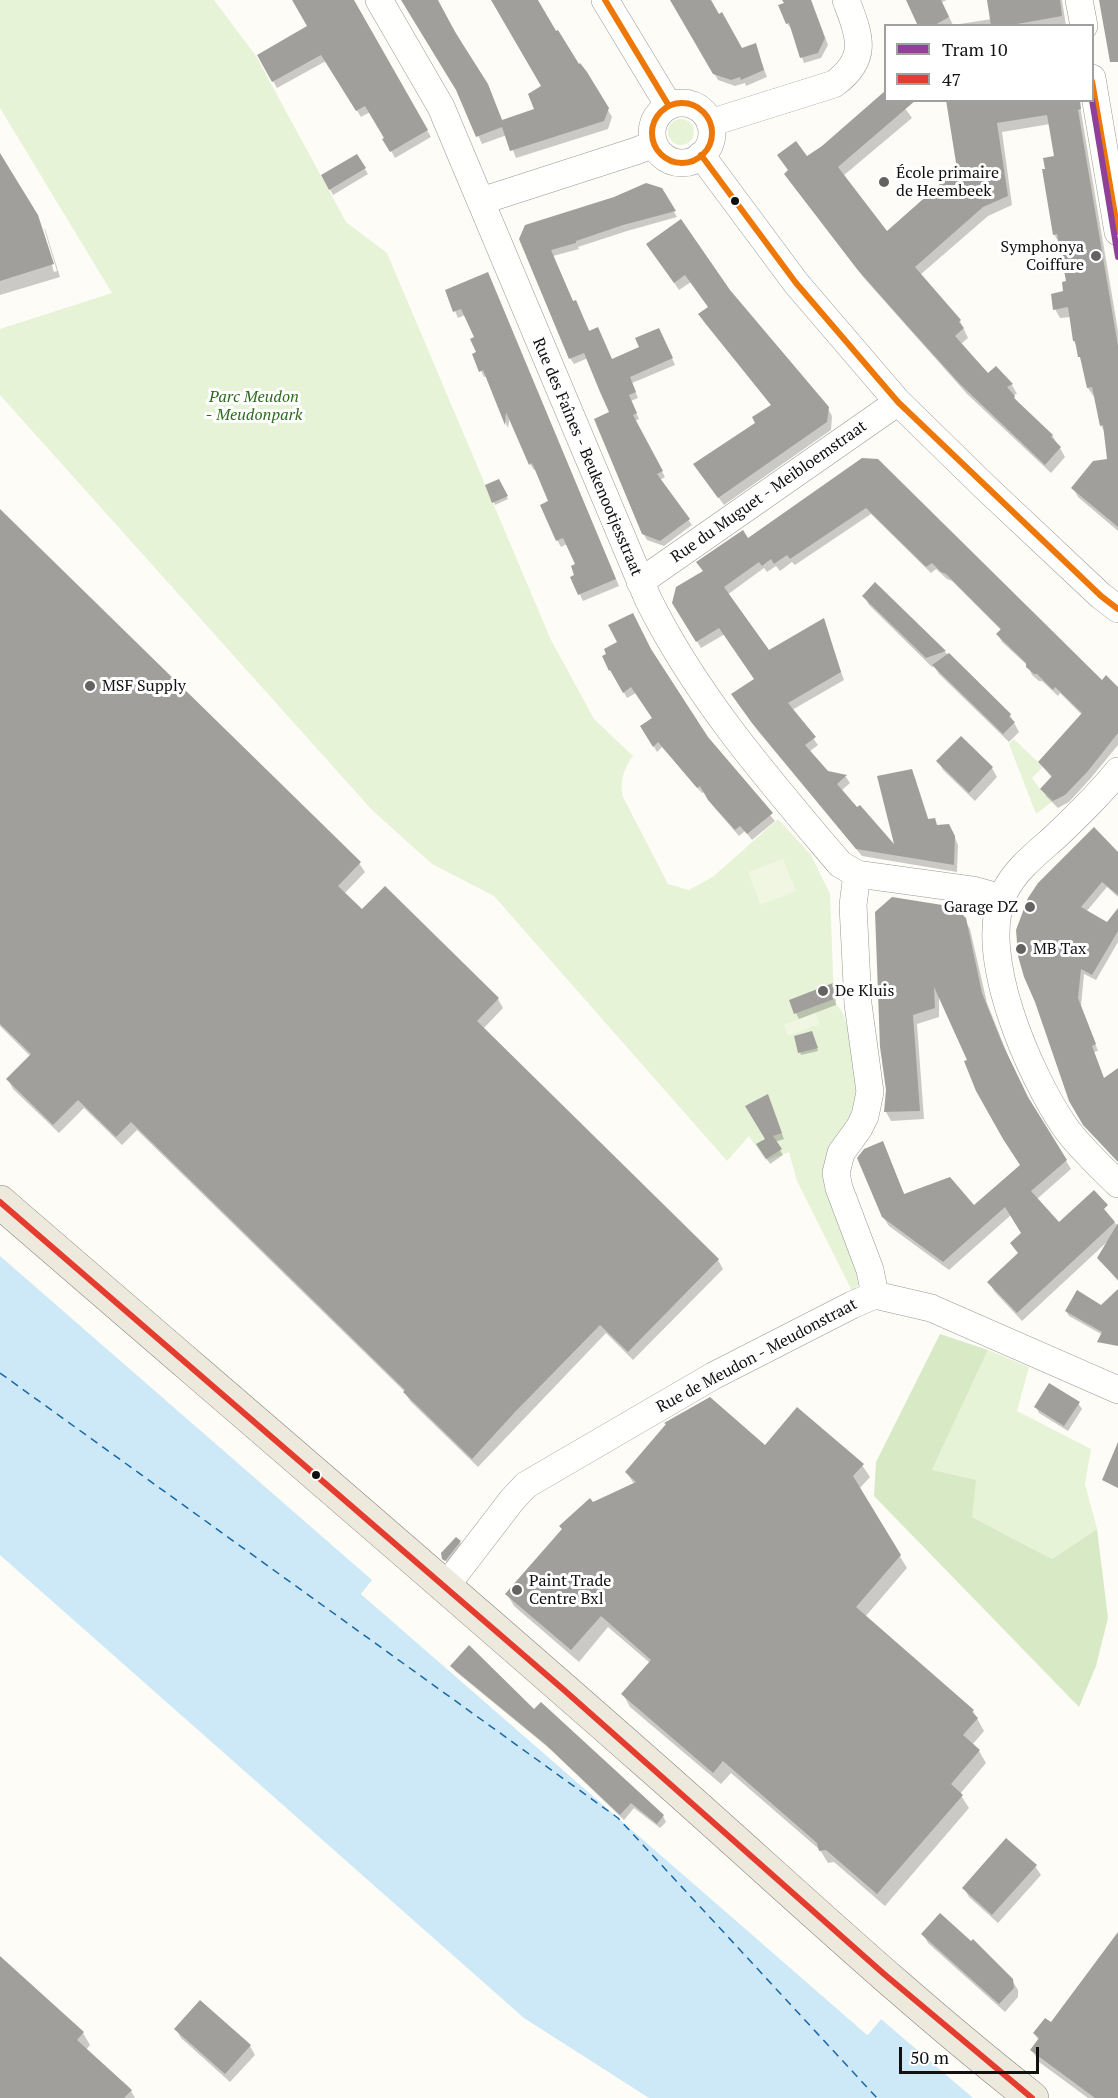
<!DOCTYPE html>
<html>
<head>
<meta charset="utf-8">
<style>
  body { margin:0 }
  #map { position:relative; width:1118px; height:2098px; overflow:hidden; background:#fdfcf7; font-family:"PT Serif",serif }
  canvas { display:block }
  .legend { position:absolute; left:884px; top:24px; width:210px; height:78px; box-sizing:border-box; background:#fff; border:2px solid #a0a0a0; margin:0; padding:8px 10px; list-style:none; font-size:18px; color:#111 }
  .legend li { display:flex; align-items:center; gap:12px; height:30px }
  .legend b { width:30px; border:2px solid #a0a0a0 }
  .scale { position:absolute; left:899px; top:2047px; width:140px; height:27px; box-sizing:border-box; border:3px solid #111; border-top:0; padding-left:8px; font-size:18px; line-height:21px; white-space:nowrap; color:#111; -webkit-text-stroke:4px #fff; paint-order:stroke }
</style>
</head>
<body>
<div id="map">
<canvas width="1118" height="2098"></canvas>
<ul class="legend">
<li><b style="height:8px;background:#8f4199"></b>Tram 10</li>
<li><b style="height:8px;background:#e43c2e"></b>47</li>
</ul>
<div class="scale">50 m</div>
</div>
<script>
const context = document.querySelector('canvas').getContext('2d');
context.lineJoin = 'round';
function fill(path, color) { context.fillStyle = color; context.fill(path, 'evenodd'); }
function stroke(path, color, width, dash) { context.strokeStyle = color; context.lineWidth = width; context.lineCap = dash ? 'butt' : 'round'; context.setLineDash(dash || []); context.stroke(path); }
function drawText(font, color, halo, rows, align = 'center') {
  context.font = font + ' "PT Serif",serif'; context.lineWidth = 6; context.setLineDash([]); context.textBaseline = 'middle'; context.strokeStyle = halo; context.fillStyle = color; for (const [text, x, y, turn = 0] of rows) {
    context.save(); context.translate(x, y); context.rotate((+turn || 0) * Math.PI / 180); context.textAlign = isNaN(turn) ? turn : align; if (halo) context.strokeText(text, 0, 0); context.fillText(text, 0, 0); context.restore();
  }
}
const green = new Path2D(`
  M 0,0 L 214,0 L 256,56 L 346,222 L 387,253 L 551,640 L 594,719 L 633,756 C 624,768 619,782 623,797 L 668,884 L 689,890 L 714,876 L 778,819 L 811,855 L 830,894 L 834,1001 L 843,1013 L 853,1049 L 860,1098 L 839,1146 L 863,1281 L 852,1291 L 797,1181 L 789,1152 L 766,1161 L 749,1136 L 727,1161 L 494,896 L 432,864 L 372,810 L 0,395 L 0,329 L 112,293 L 0,108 Z
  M668 132a13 13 0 1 1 26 0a13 13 0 1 1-26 0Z
  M 1014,739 L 1043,767 L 1032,778 L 1040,789 L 1053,801 L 1036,814 L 1009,744 Z
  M 988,1350 L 1029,1367 L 1017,1411 L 1091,1449 L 1085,1484 L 1097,1529 L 1052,1559 L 972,1517 L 932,1470 Z`);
const forest = new Path2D(`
  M 940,1334 L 988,1350 L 932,1470 L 976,1480 L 972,1517 L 1052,1559 L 1097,1529 L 1108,1618 L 1096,1666 L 1079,1707 L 874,1496 L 876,1462 Z`);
const pitch = new Path2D(`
  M 783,859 L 796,891 L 761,905 L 748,872 Z
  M 815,1013 L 820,1024 L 788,1036 L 784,1025 Z`);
const water = new Path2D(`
  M 0,1256 L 372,1580 L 361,1594 L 868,2035 L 881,2019 L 973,2098 L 649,2098 L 524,2018 L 0,1555 Z`);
const pier = new Path2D(`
  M 374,1578 L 375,1582 L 365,1593 L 867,2031 L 879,2017 L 883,2017 L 867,2035 L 361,1594 Z`);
const shadow = new Path2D(`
  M 293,0 L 351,0 L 431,137 L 395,158 L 370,112 L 361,117 L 326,61 L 277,88 L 259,55 L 309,26 Z
  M 404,0 L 437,0 L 491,94 L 503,122 L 535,110 L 543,87 L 496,0 L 537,0 L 578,66 L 586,73 L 612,117 L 608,129 L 516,158 L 507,135 L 482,144 L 458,91 Z
  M 672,0 L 709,0 L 741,50 L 755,45 L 767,77 L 746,86 L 745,83 L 735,86 L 718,80 Z
  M 784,0 L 811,0 L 828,45 L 821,58 L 804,63 L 792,29 L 791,29 L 787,23 Z
  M 908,0 L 947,0 L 942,2 L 953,25 L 992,19 L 989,0 L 1062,0 L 1066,26 L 920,26 Z
  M 886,93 L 886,100 L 899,100 L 912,118 L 843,176 L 887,233 L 959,169 L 947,100 L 1079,100 L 1118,331 L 1118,531 L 1078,497 L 1073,488 L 1109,460 L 1105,433 L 1101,425 L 1096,397 L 1094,397 L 1088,388 L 1083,362 L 1074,341 L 1071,317 L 1060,318 L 1055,309 L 1065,293 L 1067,282 L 1060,245 L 1054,234 L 1056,157 L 1050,124 L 1002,132 L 1012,205 L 988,216 L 920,275 L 960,321 L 968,338 L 961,344 L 988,375 L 996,368 L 1012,385 L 1017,394 L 1013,395 L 1019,405 L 1052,435 L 1060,448 L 1065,457 L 1051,473 L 967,394 L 864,278 L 785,174 L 789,171 L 779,156 L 807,158 L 823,147 Z
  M 357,156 L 368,174 L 333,195 L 323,176 Z
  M 0,158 L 37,216 L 54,272 L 57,271 L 44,228 L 45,229 L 60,277 L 0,295 Z
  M 661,190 L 677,217 L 627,231 L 578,247 L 579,249 L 553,256 L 573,302 L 579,308 L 590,332 L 612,361 L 662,336 L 675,365 L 632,383 L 638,398 L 631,401 L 639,419 L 635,421 L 665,477 L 660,480 L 692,525 L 664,546 L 647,540 L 643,533 L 610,413 L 588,358 L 574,364 L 570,358 L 521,239 Z
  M 653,251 L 729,291 L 827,407 L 832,416 L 831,430 L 724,505 L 700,472 L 757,423 L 772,406 L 704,322 L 700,315 L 709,308 L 691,282 L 679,290 Z
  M 491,281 L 619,586 L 583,601 L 572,578 L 576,576 L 577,565 L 567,544 L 561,547 L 557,540 L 550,502 L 537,469 L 534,470 L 530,464 L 510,416 L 508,428 L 506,424 L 487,376 L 484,377 L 481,371 L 476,338 L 465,315 L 458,318 L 455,311 Z
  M 863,459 L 1103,682 L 1118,689 L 1118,745 L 1091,778 L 1069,802 L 1058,808 L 1046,796 L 1042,789 L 1052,778 L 1040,763 L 1082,715 L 1060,693 L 1058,696 L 1042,681 L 1039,681 L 1032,675 L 1028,666 L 1002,642 L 998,635 L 1002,631 L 952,581 L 947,579 L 936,569 L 931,573 L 871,514 L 795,565 L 792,562 L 780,571 L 776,566 L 767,572 L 764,568 L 727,595 L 769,652 L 823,620 L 844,680 L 792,710 L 818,745 L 809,752 L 828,773 L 846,777 L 850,783 L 841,791 L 897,850 L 911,771 L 915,778 L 929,821 L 953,833 L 958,845 L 957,872 L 862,856 L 758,731 L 737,702 L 755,680 L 725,634 L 701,648 L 674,603 L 705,572 Z
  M 499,481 L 508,499 L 495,505 L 487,486 Z
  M 0,511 L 359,863 L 365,872 L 344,894 L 362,911 L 498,999 L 503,1008 L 483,1029 L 718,1260 L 723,1269 L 633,1360 L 606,1333 L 478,1467 L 410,1401 L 405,1392 L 137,1130 L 122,1145 L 84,1108 L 59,1133 L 13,1089 L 8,1079 L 31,1057 L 0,1026 Z
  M 875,584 L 1010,715 L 1019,732 L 1009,742 L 939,674 L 934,666 L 932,667 L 869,605 L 864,596 Z
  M 652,654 L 707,738 L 775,821 L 752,840 L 745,831 L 739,836 L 713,806 L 705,792 L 702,793 L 662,747 L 657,752 L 642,726 L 653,719 L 636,693 L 627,698 L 604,657 Z
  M 961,738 L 992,768 L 997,777 L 975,801 L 943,770 L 938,761 Z
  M 1118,855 L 1118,897 L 1107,887 L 1086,912 L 1107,924 L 1118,910 L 1118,942 L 1096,980 L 1084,974 L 1081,1006 L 1098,1051 L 1094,1052 L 1104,1080 L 1118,1076 L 1118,1162 L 1087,1128 L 1025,977 Z
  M 964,919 L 970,929 L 987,1003 L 1014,1071 L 1031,1104 L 1071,1169 L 1037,1199 L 1059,1224 L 1114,1222 L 1118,1226 L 1118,1281 L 1099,1258 L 1107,1242 L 1022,1321 L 994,1291 L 989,1282 L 1019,1254 L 1012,1243 L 1023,1233 L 1011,1215 L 949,1270 L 889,1226 L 883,1217 L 882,1143 L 905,1196 L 974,1208 L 1022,1166 L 969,1061 L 939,993 L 939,1017 L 917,1024 L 924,1119 L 891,1121 L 886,1112 L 887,1090 L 881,1047 Z
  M 832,985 L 835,991 L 836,1005 L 799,1019 L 796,1013 Z
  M 813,1035 L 818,1051 L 801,1055 L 796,1037 Z
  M 767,1096 L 784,1139 L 775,1142 L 783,1155 L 770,1164 L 758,1145 L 767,1139 Z
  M 1118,1291 L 1118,1330 L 1110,1339 L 1069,1316 L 1066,1311 L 1101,1307 Z
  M 1078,1403 L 1082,1409 L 1068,1431 L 1039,1413 L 1036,1407 Z
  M 765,1447 L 862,1465 L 870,1477 L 859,1489 L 907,1568 L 865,1617 L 973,1711 L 984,1731 L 972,1745 L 979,1751 L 986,1763 L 960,1794 L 969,1808 L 885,1906 L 834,1862 L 828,1863 L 820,1850 L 731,1773 L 721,1784 L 630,1707 L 623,1694 L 650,1663 L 608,1627 L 579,1662 L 514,1606 L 507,1594 L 592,1504 L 634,1484 L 627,1473 Z
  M 460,1542 L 461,1544 L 447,1563 L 444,1558 Z
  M 452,1666 L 534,1711 L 663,1816 L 666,1822 L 660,1828 L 634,1808 L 624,1820 L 550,1749 L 455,1671 Z
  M 1035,1866 L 1041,1875 L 998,1923 L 969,1897 L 964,1888 Z
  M 923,1934 L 1012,1980 L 1018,1990 L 1018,1997 L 1005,2012 L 928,1943 Z
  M 1118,1941 L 1118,2098 L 1088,2098 L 1039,2062 L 1032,2050 L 1039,2041 L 1034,2033 L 1051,2025 Z
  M 0,1958 L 83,2033 L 90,2045 L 86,2050 L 131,2091 L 135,2098 L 0,2098 Z
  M 176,2029 L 250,2046 L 255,2055 L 230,2082 L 181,2038 Z`);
const ferry = new Path2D(`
  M 0,1373 L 618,1818 L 877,2098`);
const building = new Path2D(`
  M 292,0 L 354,0 L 428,130 L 390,152 L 382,139 L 384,138 L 365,106 L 356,111 L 321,55 L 272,82 L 257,55 L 307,26 Z
  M 401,0 L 438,0 L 455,32 L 488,84 L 502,120 L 534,109 L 528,94 L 541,86 L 491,0 L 538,0 L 556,31 L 558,30 L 579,64 L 580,63 L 587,72 L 609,108 L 604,121 L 510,151 L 502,127 L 476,137 L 456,90 Z
  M 670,0 L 711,0 L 719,14 L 722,12 L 742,48 L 756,43 L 764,70 L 741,80 L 740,77 L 731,80 L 713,74 Z
  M 782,0 L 811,0 L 825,38 L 818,53 L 800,58 L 789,23 L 786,24 L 778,5 L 784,3 Z
  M 906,0 L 941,0 L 949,17 L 933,26 L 918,26 Z
  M 987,0 L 1060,0 L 1062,16 L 1006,26 L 991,26 Z
  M 1099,0 L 1118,0 L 1118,62 L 1110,62 Z
  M 885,91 L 885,100 L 916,100 L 838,167 L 887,231 L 957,169 L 946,100 L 1080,100 L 1081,109 L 1078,110 L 1118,346 L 1118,527 L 1071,488 L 1093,461 L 1107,459 L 1103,425 L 1100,426 L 1092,387 L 1087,388 L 1080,357 L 1078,357 L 1075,341 L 1073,341 L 1068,307 L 1053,310 L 1051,294 L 1063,291 L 1062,282 L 1066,281 L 1057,234 L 1053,235 L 1042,169 L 1045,169 L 1043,158 L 1054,156 L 1047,115 L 997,123 L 1008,196 L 983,207 L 915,267 L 961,320 L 959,322 L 964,328 L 955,336 L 988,373 L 996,366 L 1013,384 L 1007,387 L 1015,396 L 1014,398 L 1053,435 L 1051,437 L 1061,447 L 1045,465 L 960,384 L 911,330 L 857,269 L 784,174 L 788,170 L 777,155 L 796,141 L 807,156 L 822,146 Z
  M 0,153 L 38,215 L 54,264 L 0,281 Z
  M 357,154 L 366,168 L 329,190 L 321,175 Z
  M 646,183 L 662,188 L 676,211 L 623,225 L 576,241 L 576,243 L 551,250 L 573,301 L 576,300 L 589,331 L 598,327 L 612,359 L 639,347 L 635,338 L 659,328 L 673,358 L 630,377 L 636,392 L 629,395 L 637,413 L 633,415 L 663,471 L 657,474 L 690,519 L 660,541 L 642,534 L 594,419 L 609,412 L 600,392 L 584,353 L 569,359 L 519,239 L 525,225 L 614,197 Z
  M 681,219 L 730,290 L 829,407 L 827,422 L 718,498 L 693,464 L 755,423 L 752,417 L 771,405 L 698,314 L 708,307 L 685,275 L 674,283 L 646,244 Z
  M 488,272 L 616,579 L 578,595 L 570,577 L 574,575 L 571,566 L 575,564 L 563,538 L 556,541 L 540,505 L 548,501 L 533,465 L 531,463 L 529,465 L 506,412 L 505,425 L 483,370 L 479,372 L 472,354 L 476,352 L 470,339 L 474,337 L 461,309 L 453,312 L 445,290 Z
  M 862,458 L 878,459 L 1102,680 L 1106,675 L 1118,687 L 1118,733 L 1088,771 L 1065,795 L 1053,801 L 1040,789 L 1052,776 L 1038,762 L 1082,713 L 1055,687 L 1053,690 L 1037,674 L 1034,674 L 1026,667 L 1026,663 L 996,634 L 1001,629 L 946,574 L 941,572 L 932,563 L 926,567 L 866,508 L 790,559 L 787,555 L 774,564 L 771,559 L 762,566 L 759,562 L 724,587 L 769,650 L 824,618 L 841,672 L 788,703 L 816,737 L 805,745 L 828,771 L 847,775 L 837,784 L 857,807 L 860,805 L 894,844 L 877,776 L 912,769 L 928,819 L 935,818 L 937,825 L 949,824 L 955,836 L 954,865 L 856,849 L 752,723 L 731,694 L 754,679 L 719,628 L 696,642 L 672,603 L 676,587 L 703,571 L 696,562 L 743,530 L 748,538 Z
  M 499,479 L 508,496 L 492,503 L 485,485 Z
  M 0,509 L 361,862 L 338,886 L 362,909 L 385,886 L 499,998 L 477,1021 L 719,1259 L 628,1352 L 600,1325 L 515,1412 L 472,1459 L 403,1392 L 405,1390 L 131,1122 L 116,1137 L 78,1100 L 53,1125 L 6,1079 L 31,1054 L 0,1024 Z
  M 875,582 L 946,651 L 926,658 L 862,596 Z
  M 633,613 L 651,649 L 708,737 L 773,813 L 747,834 L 740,826 L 735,830 L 708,800 L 700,786 L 697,788 L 658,742 L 653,747 L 640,726 L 652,718 L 631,687 L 623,693 L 610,670 L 609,671 L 602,656 L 606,654 L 604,649 L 617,642 L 608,625 Z
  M 949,653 L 1011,714 L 1009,717 L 1015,722 L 1003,734 L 932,665 Z
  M 961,736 L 993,767 L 969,793 L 936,761 Z
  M 1094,827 L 1118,852 L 1118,895 L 1102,882 L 1081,907 L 1107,922 L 1118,908 L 1118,931 L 1092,975 L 1081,969 L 1078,998 L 1096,1044 L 1092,1046 L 1104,1078 L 1118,1068 L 1118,1162 L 1083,1125 L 1069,1101 L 1035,1002 L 1024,977 L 1018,956 L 1016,930 L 1028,898 L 1038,883 Z
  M 892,897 L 955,907 L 966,918 L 982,993 L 1003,1045 L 1028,1097 L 1067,1160 L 1031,1191 L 1059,1222 L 1094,1190 L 1108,1205 L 1104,1209 L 1115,1222 L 1017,1313 L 987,1282 L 1018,1253 L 1010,1243 L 1021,1233 L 1005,1207 L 943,1262 L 882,1217 L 857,1158 L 864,1149 L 883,1141 L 904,1194 L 950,1177 L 974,1205 L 1020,1165 L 1003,1139 L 976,1091 L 964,1061 L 967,1060 L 934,987 L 935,1008 L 913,1015 L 920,1111 L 884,1112 L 886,1090 L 880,1047 L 875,912 Z
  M 833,983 L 834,999 L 794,1014 L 789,1000 Z
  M 812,1031 L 818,1048 L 798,1053 L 794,1036 Z
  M 768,1094 L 782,1133 L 773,1136 L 782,1149 L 766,1159 L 756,1144 L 765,1139 L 745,1106 Z
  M 1118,1223 L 1118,1280 L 1097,1258 Z
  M 1118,1289 L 1118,1346 L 1097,1342 L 1102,1332 L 1065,1311 L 1077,1290 L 1101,1305 Z
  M 1049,1383 L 1080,1402 L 1064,1426 L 1034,1407 Z
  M 710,1397 L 765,1445 L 797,1407 L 864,1464 L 853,1476 L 901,1555 L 856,1607 L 974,1710 L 972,1712 L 978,1718 L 963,1735 L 980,1750 L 951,1784 L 963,1795 L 877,1894 L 826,1850 L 819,1851 L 817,1843 L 723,1761 L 713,1773 L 621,1694 L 651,1660 L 601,1616 L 571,1650 L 505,1594 L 562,1529 L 559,1526 L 590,1498 L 593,1502 L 636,1482 L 625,1472 L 666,1424 L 664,1423 Z
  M 1118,1442 L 1118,1488 L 1102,1480 Z
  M 456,1537 L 461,1541 L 445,1561 L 442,1559 L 441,1553 Z
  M 469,1645 L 534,1709 L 541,1702 L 664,1815 L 657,1824 L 631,1803 L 620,1815 L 545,1744 L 450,1666 Z
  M 1006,1838 L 1037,1865 L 992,1915 L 962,1888 Z
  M 940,1913 L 971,1941 L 973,1939 L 1013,1979 L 1014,1988 L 999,2004 L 921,1934 Z
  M 1118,1932 L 1118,2098 L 1095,2098 L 1030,2050 L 1039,2038 L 1033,2033 L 1045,2018 L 1051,2022 Z
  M 0,1956 L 84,2032 L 77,2040 L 132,2090 L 124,2098 L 0,2098 Z
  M 200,2000 L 251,2045 L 225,2074 L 174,2029 Z`);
const minor = new Path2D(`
  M 379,0 L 441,107 L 648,599 C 697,698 769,780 840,864 L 857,874 L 973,890 L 1002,898
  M 605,0 L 669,106
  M 1079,0 L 1084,26
  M 1092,78 L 1118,232
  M652 133a30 30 0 1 1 60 0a30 30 0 1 1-60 0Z
  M 710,123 L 834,84 C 870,58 859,35 846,0
  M 701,155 L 796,283 L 898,402 L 985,487 L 1101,596 L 1118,609
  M 481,201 L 636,151 L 654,144
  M 640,582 L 898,402
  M 1118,771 C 1099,795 1077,816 1055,837 C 1037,853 1016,869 1005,891 C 974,951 1030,1076 1065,1127 C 1080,1148 1100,1166 1118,1184
  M 857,874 L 853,905 L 858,1004 L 870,1092 L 865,1116 L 859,1128 L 841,1153 L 836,1173 L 839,1188 L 870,1270 L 875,1295
  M 446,1586 L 512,1500 L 526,1485 L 713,1376 L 852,1305 L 875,1295 L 931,1308 L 1118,1390`);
const major = new Path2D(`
  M 0,1202 C 215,1388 431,1572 644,1760 C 773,1873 897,1992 1032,2098`);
const bus1 = new Path2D(`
  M 0,1202 L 564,1690 L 884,1974 L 1032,2098`);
const bus2 = new Path2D(`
  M 605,0 L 669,106
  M 1092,81 L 1118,232
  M652 133a30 30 0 1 1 60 0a30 30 0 1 1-60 0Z
  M 701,155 L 796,283 L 898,402 L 1101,596 L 1118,609`);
const tram1 = new Path2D(`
  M 1092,100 L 1118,257`);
const markers = [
  [884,182,6,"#646362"],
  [735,201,5,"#111"],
  [1096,256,6,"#646362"],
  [90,686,6,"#646362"],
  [1030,907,6,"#646362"],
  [1021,949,6,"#646362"],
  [823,991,6,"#646362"],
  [316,1475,5,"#111"],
  [517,1590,6,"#646362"]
];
const poiNames = [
  ["École primaire",896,173],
  ["de Heembeek",896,191],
  ["Symphonya",1084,247,"right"],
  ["Coiffure",1084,265,"right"],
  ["MSF Supply",102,686],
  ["Garage DZ",1018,907,"right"],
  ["MB Tax",1033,949],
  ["De Kluis",835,991],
  ["Paint Trade",529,1581],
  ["Centre Bxl",529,1599]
];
const parkNames = [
  ["Parc Meudon",254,397],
  ["- Meudonpark",254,415]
];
const streetNames = [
  ["Rue des Faînes - Beukenootjesstraat",587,457,67],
  ["Rue du Muguet - Meibloemstraat",769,492,-35],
  ["Rue de Meudon - Meudonstraat",757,1356,-28]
];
fill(green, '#e7f3d7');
fill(forest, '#d8eac5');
fill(pitch, '#f0f6e1');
fill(water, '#cde8f7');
fill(pier, '#fdfcf7');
fill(shadow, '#0003');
stroke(ferry, '#1768a6', 1.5, [8, 6]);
fill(building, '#a19f9c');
stroke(minor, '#979795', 28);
stroke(major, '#858482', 34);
stroke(minor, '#fffffe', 27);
stroke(major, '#ede9dc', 33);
stroke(bus1, '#e43c2e', 6);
stroke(bus2, '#ed7807', 6);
stroke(tram1, '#8f4199', 6);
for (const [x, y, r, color] of markers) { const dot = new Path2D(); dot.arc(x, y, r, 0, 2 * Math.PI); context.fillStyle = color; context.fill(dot); stroke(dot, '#fff', 2); }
drawText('16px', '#111', '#fff', poiNames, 'left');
drawText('italic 16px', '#2f6b1f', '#fff', parkNames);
drawText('16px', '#111', '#fff', streetNames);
</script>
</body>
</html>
